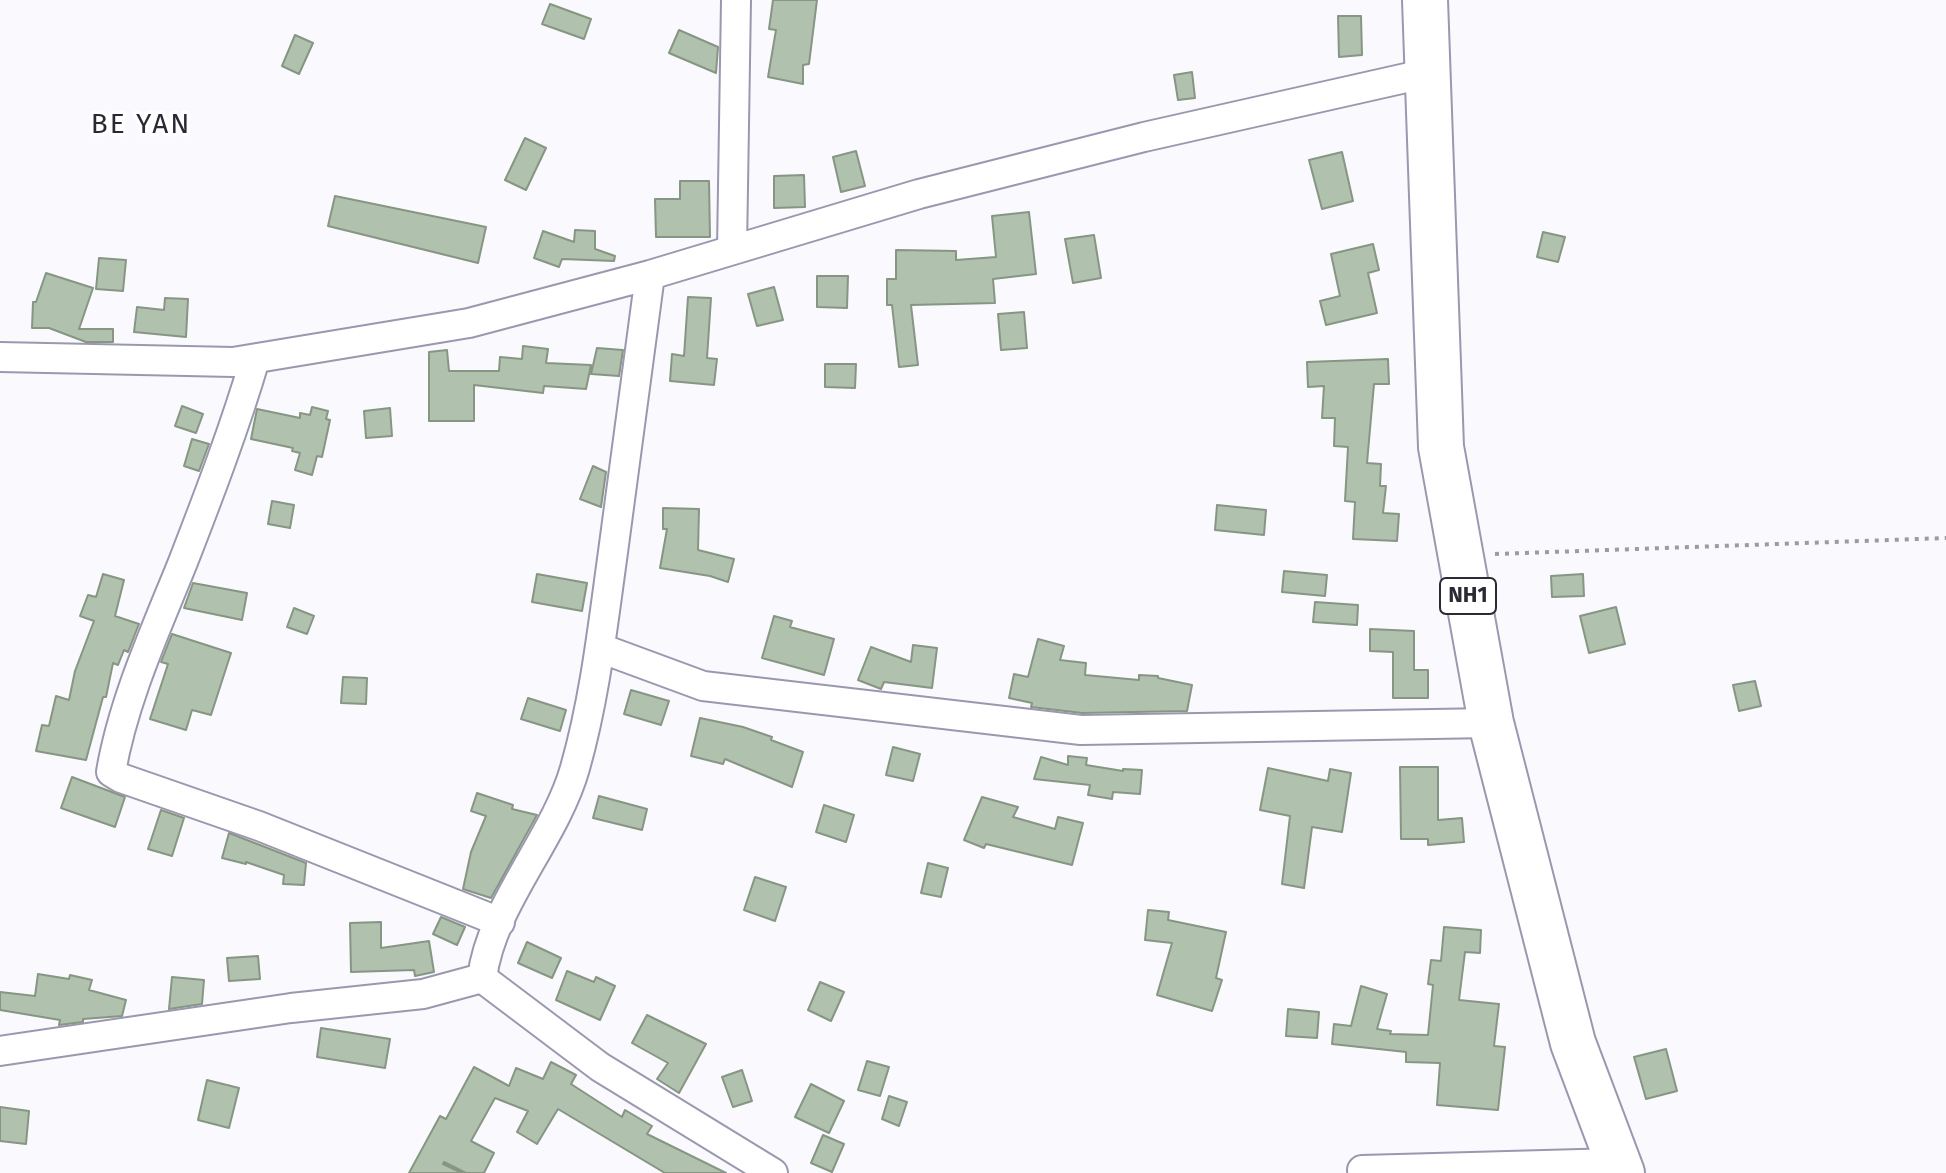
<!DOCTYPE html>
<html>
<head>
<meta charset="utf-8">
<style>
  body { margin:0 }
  canvas { display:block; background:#f9f9fe }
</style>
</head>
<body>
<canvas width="1946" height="1173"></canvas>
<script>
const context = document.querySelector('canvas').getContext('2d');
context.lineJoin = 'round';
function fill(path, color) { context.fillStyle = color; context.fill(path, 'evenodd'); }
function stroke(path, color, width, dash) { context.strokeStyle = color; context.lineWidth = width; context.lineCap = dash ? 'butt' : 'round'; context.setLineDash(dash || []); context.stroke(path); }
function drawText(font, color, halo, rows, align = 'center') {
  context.font = font + ' "Fira Sans",sans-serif'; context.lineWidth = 7; context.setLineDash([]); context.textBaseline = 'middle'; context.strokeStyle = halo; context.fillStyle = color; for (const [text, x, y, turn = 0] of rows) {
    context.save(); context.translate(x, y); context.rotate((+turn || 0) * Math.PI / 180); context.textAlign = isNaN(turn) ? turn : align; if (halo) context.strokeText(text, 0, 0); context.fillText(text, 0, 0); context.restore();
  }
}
const building = new Path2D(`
  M 773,0 L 817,0 L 809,64 L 803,65 L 803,84 L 768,77 L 776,30 L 769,29 Z
  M 550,4 L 591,19 L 584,39 L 542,24 Z
  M 1338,16 L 1361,16 L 1362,55 L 1339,57 Z
  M 679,30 L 718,47 L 716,73 L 669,53 Z
  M 295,35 L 313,43 L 299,74 L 282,66 Z
  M 1192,72 L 1195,98 L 1178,100 L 1174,75 Z
  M 525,138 L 546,148 L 526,190 L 505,180 Z
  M 856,151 L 865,186 L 841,192 L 833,157 Z
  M 1342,152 L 1353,201 L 1322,209 L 1309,160 Z
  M 804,175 L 805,207 L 774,208 L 774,176 Z
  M 680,181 L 709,181 L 710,237 L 656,237 L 655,199 L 680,199 Z
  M 335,196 L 486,227 L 478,263 L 328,226 Z
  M 1029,212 L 1036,274 L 993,279 L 995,303 L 911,305 L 918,365 L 899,367 L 892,305 L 887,305 L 887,279 L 896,279 L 896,250 L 956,251 L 956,260 L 996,257 L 992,216 Z
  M 575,230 L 595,231 L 595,249 L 615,256 L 614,261 L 562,259 L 559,267 L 534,258 L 543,231 L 574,242 Z
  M 1543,232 L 1565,237 L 1558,262 L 1537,257 Z
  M 1094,235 L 1101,278 L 1073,283 L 1065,239 Z
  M 1373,244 L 1379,270 L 1368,273 L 1377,313 L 1326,325 L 1320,301 L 1340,296 L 1331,254 Z
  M 99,258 L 126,260 L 123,291 L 96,289 Z
  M 46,273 L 93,288 L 79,329 L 113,329 L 113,342 L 86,342 L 49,328 L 32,328 L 33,302 L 36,302 Z
  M 817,276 L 848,276 L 847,308 L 817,307 Z
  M 774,287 L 783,320 L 757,326 L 748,294 Z
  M 688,297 L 711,298 L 707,358 L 717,359 L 714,385 L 670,381 L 672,354 L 684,356 Z
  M 165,298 L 188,299 L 186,337 L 134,332 L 137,307 L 164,310 Z
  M 1024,312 L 1027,348 L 1001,350 L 998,314 Z
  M 523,346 L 548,349 L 546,363 L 591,365 L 586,389 L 544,386 L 543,393 L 474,385 L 474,421 L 429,421 L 429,352 L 447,350 L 449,371 L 499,371 L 500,357 L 522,359 Z
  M 597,348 L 623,350 L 619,376 L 591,374 Z
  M 1388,359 L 1389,384 L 1374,384 L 1367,463 L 1381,464 L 1380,486 L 1386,486 L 1383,513 L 1399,514 L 1397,541 L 1353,539 L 1355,502 L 1345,501 L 1348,447 L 1334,446 L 1335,418 L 1322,418 L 1324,386 L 1308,387 L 1307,362 Z
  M 825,364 L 856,364 L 855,388 L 825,387 Z
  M 182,406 L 203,414 L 196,433 L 175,426 Z
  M 312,407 L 328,411 L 326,419 L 330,420 L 322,457 L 317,456 L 312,475 L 295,470 L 300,453 L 292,451 L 293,448 L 251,439 L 257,409 L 300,418 L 300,413 L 310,415 Z
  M 390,408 L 392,436 L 366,438 L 364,411 Z
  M 192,439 L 209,444 L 199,471 L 184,466 Z
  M 593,466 L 606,472 L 601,507 L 580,499 Z
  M 272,501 L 294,505 L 290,528 L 268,524 Z
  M 1217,505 L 1266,510 L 1264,535 L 1215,530 Z
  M 663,508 L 699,509 L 698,550 L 734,559 L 728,582 L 710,576 L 660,568 L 667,529 L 663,529 Z
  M 1284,571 L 1327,575 L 1325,596 L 1282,592 Z
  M 103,574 L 124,580 L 115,616 L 139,624 L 128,652 L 124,650 L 118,665 L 113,663 L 106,697 L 103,697 L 86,760 L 36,751 L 42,725 L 49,726 L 56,696 L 69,700 L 75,671 L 94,621 L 80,616 L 88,595 L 96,597 Z
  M 537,574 L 587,583 L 582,611 L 532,602 Z
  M 1583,574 L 1584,596 L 1552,597 L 1551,576 Z
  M 193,583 L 247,593 L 242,620 L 184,608 Z
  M 1315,602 L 1358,605 L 1357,625 L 1313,622 Z
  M 1616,607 L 1625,644 L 1589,653 L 1580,616 Z
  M 294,608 L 314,616 L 307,634 L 287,627 Z
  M 774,616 L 792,621 L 790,627 L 834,639 L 824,675 L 762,658 Z
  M 1370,629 L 1414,631 L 1414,670 L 1428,670 L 1428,698 L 1393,698 L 1393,652 L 1370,651 Z
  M 172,634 L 231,653 L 211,715 L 192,710 L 186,730 L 150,719 L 168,664 L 161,662 Z
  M 1038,639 L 1064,646 L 1060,660 L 1086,663 L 1085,675 L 1139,680 L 1139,675 L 1158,676 L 1158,678 L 1192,685 L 1187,711 L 1082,713 L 1031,707 L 1032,703 L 1009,698 L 1014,674 L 1028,677 Z
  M 913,645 L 937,648 L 932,688 L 884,682 L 881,689 L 858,680 L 871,647 L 911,662 Z
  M 343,677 L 367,678 L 366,704 L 341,703 Z
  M 1755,681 L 1761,706 L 1739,711 L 1733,685 Z
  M 631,690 L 669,701 L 661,725 L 624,714 Z
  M 528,698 L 566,710 L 560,731 L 521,719 Z
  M 700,718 L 743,727 L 772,737 L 771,740 L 803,752 L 792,787 L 725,759 L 723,764 L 691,756 Z
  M 893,747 L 920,754 L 913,781 L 886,775 Z
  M 1068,756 L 1087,758 L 1086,765 L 1123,771 L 1123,769 L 1142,770 L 1140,794 L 1113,792 L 1112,799 L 1088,795 L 1090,785 L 1034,779 L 1041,757 L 1068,765 Z
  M 1400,767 L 1438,767 L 1438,820 L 1462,818 L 1464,842 L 1428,845 L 1428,839 L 1401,839 Z
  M 1268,768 L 1328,781 L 1330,769 L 1351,773 L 1342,832 L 1312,827 L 1304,888 L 1282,884 L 1290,816 L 1260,810 Z
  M 72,777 L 125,797 L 115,827 L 61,808 Z
  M 477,793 L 513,805 L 512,809 L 537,815 L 491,898 L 463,889 L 471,852 L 486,816 L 471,811 Z
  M 599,796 L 647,809 L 642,830 L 593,818 Z
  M 982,797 L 1018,807 L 1013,817 L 1055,829 L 1058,817 L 1083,823 L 1072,865 L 986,844 L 984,848 L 964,840 Z
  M 824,805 L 854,815 L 846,842 L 816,832 Z
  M 161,810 L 184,818 L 172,856 L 148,849 Z
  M 229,833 L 306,863 L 304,885 L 283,884 L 284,875 L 246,862 L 246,864 L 222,858 Z
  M 928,863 L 948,868 L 941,897 L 921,893 Z
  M 755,877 L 786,887 L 775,921 L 744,910 Z
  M 1148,910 L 1169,912 L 1168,920 L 1226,932 L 1216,978 L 1222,980 L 1212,1011 L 1157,995 L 1172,943 L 1145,940 Z
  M 441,917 L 465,927 L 457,945 L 433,934 Z
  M 381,922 L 381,948 L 429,941 L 434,972 L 415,976 L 414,970 L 351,972 L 350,923 Z
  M 1444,927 L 1481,930 L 1480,953 L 1465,952 L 1459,1000 L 1499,1004 L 1494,1046 L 1505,1047 L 1498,1110 L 1437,1105 L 1440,1063 L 1406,1062 L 1406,1052 L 1332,1044 L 1334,1024 L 1351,1026 L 1361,986 L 1387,994 L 1377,1029 L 1391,1031 L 1390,1034 L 1428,1035 L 1433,985 L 1428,984 L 1431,960 L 1441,961 Z
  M 527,942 L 561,958 L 552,978 L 518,963 Z
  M 258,956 L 260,979 L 229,981 L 227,958 Z
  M 567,971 L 594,982 L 596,977 L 615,986 L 600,1020 L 556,1000 Z
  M 38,974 L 69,979 L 70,975 L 92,980 L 89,990 L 126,1000 L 122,1016 L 83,1019 L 83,1022 L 59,1025 L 60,1020 L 0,1010 L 0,992 L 35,996 Z
  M 172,977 L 204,980 L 202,1004 L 169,1009 Z
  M 820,982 L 844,992 L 831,1021 L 808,1010 Z
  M 1288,1009 L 1319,1012 L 1317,1038 L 1286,1036 Z
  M 647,1015 L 706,1044 L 679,1093 L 657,1079 L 668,1063 L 632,1043 Z
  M 321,1028 L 390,1039 L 385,1068 L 317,1057 Z
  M 1666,1049 L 1677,1091 L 1646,1099 L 1634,1057 Z
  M 867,1061 L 889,1067 L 880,1096 L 858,1090 Z
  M 551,1062 L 576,1075 L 571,1084 L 622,1117 L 625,1110 L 652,1126 L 647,1134 L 726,1173 L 665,1173 L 558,1109 L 537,1144 L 517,1132 L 528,1111 L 495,1098 L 471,1141 L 494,1153 L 484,1173 L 466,1173 L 444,1162 L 443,1164 L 462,1173 L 409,1173 L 440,1116 L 446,1119 L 474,1067 L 509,1086 L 516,1068 L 543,1079 Z
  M 742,1070 L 752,1101 L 733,1107 L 722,1077 Z
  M 207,1080 L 239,1088 L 229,1128 L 198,1120 Z
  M 811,1084 L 844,1101 L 829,1133 L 795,1117 Z
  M 889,1096 L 907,1102 L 899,1126 L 882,1119 Z
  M 0,1107 L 29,1111 L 26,1144 L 0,1141 Z
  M 823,1135 L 844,1144 L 832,1172 L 811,1163 Z`);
const path = new Path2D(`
  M 1495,554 L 1946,538`);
const minor = new Path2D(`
  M 732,249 L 736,0
  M 0,357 L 233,362 L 469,323 L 650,275 L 919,194 L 1144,137 L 1428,73
  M 255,359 C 235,427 209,495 183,562 C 156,629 123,701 111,772 L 121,778 L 259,826 L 500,922
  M 600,648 L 703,686 L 1081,730 L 1491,723
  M 482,978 L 600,1067 L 773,1173
  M 0,1051 L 291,1008 L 423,994 L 482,978 C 491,905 555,839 575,768 C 595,698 603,624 613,552 C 625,460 638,367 650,275
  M 1362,1170 L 1617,1163`);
const trunk = new Path2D(`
  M 1425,0 L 1441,447 L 1491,723 L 1573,1043 L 1622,1173`);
const shields = [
  [1468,596,56]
];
const shieldNames = [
  ["NH1",1468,596]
];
const quarterNames = [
  ["BE YAN",141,125]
];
fill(building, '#b0c1ad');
stroke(building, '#869683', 2);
stroke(minor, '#9a98af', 32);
stroke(trunk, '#9a98af', 48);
stroke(path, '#9b9ba2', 4, [4, 6]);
stroke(minor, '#fff', 28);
stroke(trunk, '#fff', 44);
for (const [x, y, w] of shields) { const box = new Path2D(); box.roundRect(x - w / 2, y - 18, w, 36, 6); context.fillStyle = '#fff'; context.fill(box); stroke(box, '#2a2a33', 2); }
drawText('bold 22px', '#2a2a33', null, shieldNames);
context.letterSpacing = '2px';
drawText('28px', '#2a2a33', '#fff', quarterNames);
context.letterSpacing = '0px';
</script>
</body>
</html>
